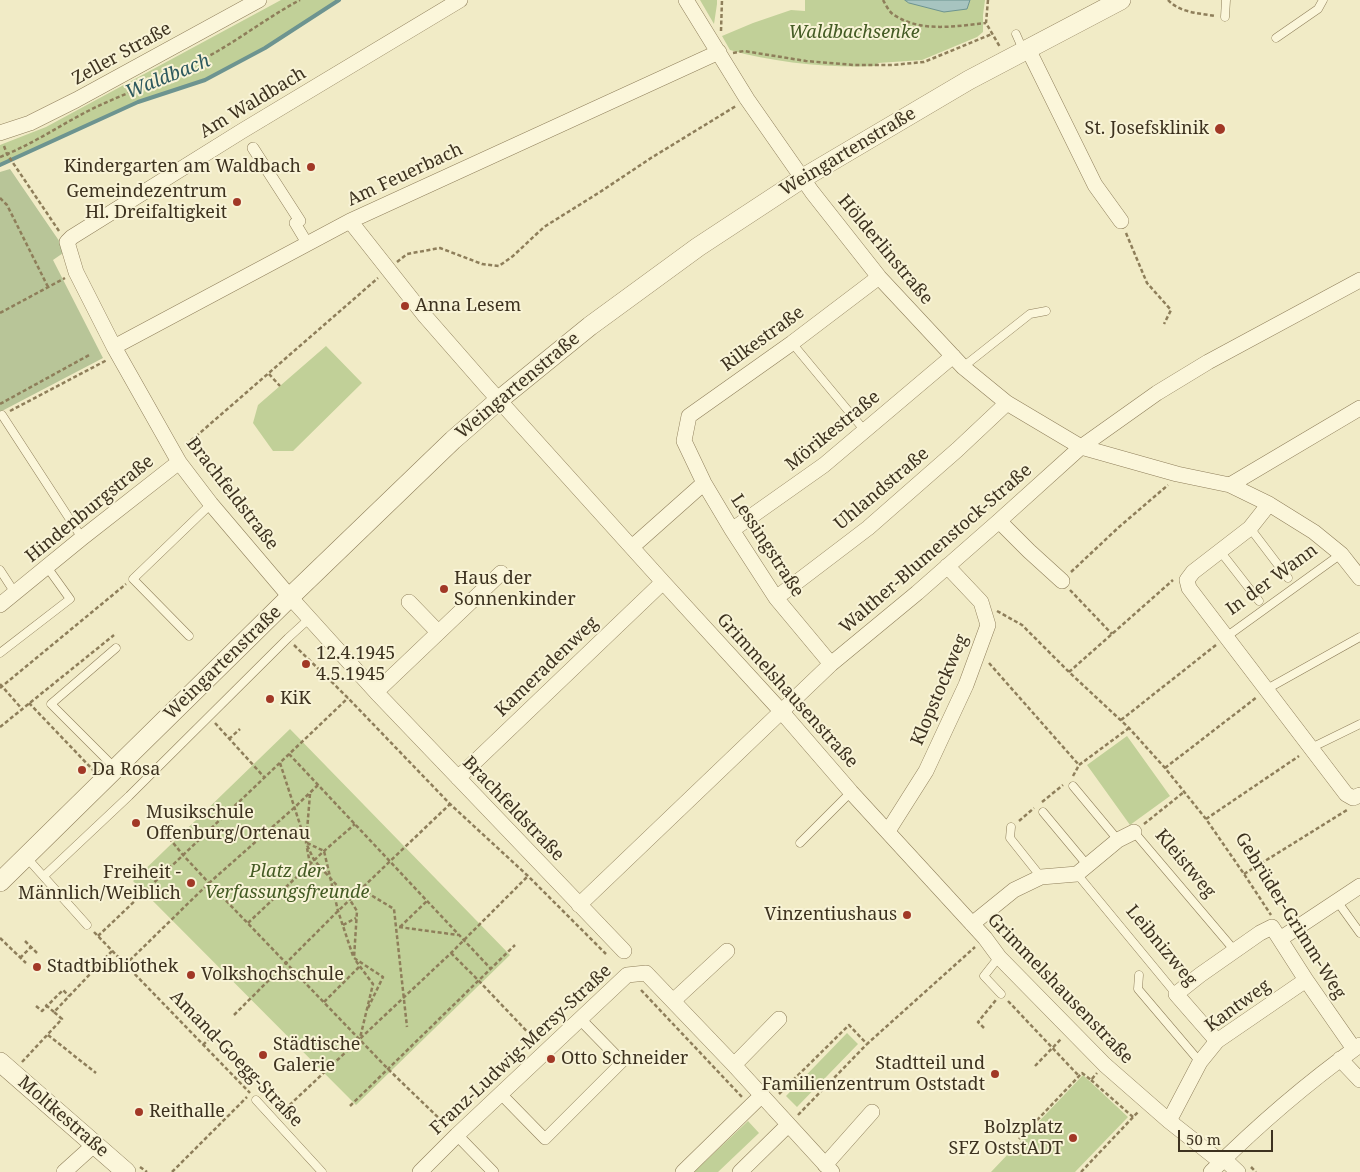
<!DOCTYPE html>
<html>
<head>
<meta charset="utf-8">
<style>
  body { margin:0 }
  #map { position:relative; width:1360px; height:1172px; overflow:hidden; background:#f1ebc6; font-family:"Noto Serif",serif }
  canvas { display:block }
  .scale { position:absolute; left:1178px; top:1130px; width:95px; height:22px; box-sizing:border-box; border:2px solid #3d321f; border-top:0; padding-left:6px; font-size:15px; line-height:18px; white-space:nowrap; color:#3d321f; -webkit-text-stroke:4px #f8f3d6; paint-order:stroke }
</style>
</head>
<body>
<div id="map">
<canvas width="1360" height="1172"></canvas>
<div class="scale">50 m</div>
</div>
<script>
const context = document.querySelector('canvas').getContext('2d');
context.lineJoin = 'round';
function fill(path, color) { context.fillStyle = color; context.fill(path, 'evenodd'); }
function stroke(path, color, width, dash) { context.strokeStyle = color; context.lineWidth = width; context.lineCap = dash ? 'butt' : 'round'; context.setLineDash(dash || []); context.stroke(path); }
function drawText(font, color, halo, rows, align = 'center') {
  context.font = font + ' "Noto Serif",serif'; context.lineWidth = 4; context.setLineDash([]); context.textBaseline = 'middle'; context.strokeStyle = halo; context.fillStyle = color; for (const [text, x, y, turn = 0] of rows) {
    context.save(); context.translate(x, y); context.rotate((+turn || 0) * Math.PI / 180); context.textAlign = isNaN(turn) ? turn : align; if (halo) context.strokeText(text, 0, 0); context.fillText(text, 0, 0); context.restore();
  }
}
const green = new Path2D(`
  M 281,0 L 339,0 L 265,48 L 205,80 L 138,102 L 0,165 L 0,145 L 46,127 Z
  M 700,0 L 717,0 L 717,4 L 714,24 Z
  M 805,0 L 985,0 L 983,15 L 983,32 L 977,37 L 922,60 L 878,63 L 877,66 C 831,68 775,63 730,50 L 722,36 L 753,23 L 791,10 L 805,11 Z
  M 326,346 L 362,383 L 293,451 L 273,451 L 253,423 L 258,405 Z
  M 290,729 L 510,955 L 356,1105 L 133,881 Z
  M 1127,736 L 1170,796 L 1130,825 L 1087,765 Z
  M 847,1033 L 858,1044 L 797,1107 L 786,1096 Z
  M 1083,1075 L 1128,1117 L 1075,1172 L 991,1172 Z
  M 748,1121 L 759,1133 L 718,1172 L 694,1172 Z`);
const cemetery = new Path2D(`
  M 10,169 L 66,251 L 53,260 L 103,358 L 0,412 L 0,172 Z`);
const water = new Path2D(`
  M 905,0 L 970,0 L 967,9 L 944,12 L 909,3 Z`);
const stream = new Path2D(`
  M 0,165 L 138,102 L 205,80 L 265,48 L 339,0`);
const path = new Path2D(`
  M 883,0 C 886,5 889,12 894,15 C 922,33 955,26 986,23
  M 988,0 L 986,23 L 1000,47
  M 1168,0 C 1180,13 1199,13 1215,16
  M 721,31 L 722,0
  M 733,53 L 744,51 L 806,61 L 854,65 L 893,65 L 924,62 L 992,34
  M 4,146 L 7,154 L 59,231
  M 0,157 C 31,145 59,126 88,111 C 128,91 171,78 209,56 C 240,39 268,17 300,0
  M 0,198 L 7,205 L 48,287
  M 1126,233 L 1147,283 L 1171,310 L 1164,324
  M 397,262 L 407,254 L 440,248 L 482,264 L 499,266 L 513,256 L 544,227 L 600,192 L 651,158 L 736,106
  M 0,313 L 65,278
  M 269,374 L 280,386
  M 0,404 L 91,354
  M 10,411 L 107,360
  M 186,445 L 378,278
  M 1071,572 L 1119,527 L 1168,485
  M 1070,590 L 1112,634
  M 997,611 L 1022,625 L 1069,672 L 1129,728 L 1165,768 L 1206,819 L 1244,874 L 1271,915
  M 294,645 L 348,698 L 450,804 L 528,876 L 606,954
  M 989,663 L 1079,765
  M 1069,672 L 1173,580
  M 0,684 L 22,709
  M 0,688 L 126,584
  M 29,703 L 94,771
  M 1121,720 L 1216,645
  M 215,723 L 265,778
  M 0,727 L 114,635
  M 229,739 L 240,729
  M 289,754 L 491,969
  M 280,763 L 305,840
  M 1079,765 L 1129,728
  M 1165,768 L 1257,697
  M 1073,776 L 1079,765
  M 310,794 L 306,843 L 314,860 L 350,900 L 357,911 L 354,958 L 383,977 L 368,1008
  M 1042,802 L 1063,785
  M 1206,819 L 1299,756
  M 1019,821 L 1034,808
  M 1144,824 L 1184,792
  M 161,828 L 183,855 L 209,883 L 388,1069 L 447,1126
  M 307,843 L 324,851 L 338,911 L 353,956
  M 307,848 L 310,864 L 326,873
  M 1244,874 L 1347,810
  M 361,889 L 394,909 L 407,1027
  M 248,923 L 324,851 L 355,824
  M 343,925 L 356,918
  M 399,927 L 458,935
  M 400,927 L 427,901
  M 94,932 L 250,1093
  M 98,936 L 348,698
  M 0,938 L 26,963
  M 25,941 L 37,953
  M 451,953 L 479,981 L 537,1042
  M 20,958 L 31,947
  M 356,961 L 373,984 L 360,1038
  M 125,965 L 209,883 L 295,807 L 318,785
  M 641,990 L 742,1097
  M 1008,1001 L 1079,1076
  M 324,1002 L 360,966
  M 36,1006 L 42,1011 L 47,1006 L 44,1003
  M 54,1012 L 47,1006 L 63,990 L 69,996
  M 234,1015 L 338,911 L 450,804
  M 984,1028 L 978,1022 L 996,1000
  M 48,1035 L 96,1073
  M 203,1045 L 215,1033
  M 22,1062 L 62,1019 L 54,1012 L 112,951
  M 1035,1066 L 1062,1038
  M 1091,1080 L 1133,1117
  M 779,1094 L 849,1025 L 867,1044 L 975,947
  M 350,1106 L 515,945
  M 280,1114 L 451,953 L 528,876
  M 798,1115 L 867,1044
  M 1019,1139 L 1082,1073 L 1091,1080 L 1097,1073
  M 140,1167 L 147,1172
  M 1251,1167 L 1256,1172
  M 172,1172 L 247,1097
  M 1081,1172 L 1138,1112`);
const service = new Path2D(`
  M 1225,17 L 1226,0
  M 1016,34 L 1024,52
  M 1276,38 L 1318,9 L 1323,0
  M 792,343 L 865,431
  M 963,367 L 1030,314 L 1046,311
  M 2,415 L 82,538
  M 1250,528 L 1288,578
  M 1220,551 L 1259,601
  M 0,570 L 15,593
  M 189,636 L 133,579 L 211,504
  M 1226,637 L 1341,554
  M 0,653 L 70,599 L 47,567
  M 1267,689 L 1360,637
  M 1311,748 L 1360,724
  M 115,768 L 51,704 L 116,648
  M 1073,786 L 1118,840
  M 1043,812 L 1088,866
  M 1011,827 L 1010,838 L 1041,877
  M 1134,832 L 1235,951
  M 800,843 L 851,792
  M 27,858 L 87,925
  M 1077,874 L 1176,994
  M 44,876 L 129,796 L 288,638 L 310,618
  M 1337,901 L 1360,933
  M 999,957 L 984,976 L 1001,994
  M 1139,975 L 1138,989 L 1200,1062
  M 256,1100 L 322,1172`);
const pedestrian = new Path2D(`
  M 253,148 L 300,221 L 295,223 L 307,243
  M 501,1094 L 545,1139 L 622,1062 L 580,1019
  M 457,1135 L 493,1172`);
const minor = new Path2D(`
  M 460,0 L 242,131 L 72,237 L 67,242 L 76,272 L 114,347 L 179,462 L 211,504 L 290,597 L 376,692 L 624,951
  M 686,0 L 747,99 L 812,192 L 879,277 L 963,367 L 1007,403 L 1081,447 L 1177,474 L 1230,485 L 1269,504 L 1314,532 L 1341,554 L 1360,578
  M 1028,49 L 1095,185 L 1121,221
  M 0,133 L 30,123 L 76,100 L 259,0
  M 350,221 L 425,316 L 488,388 L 663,582 L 781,711 L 851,792 L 985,938 L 999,957 L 1105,1065 L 1169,1121 L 1221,1162
  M 114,347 L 350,221 L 719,52
  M 1230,485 L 1360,408
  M 1269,504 L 1250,528 L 1193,572 L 1187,580 L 1189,588 L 1346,794 L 1353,798 L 1360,795
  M 999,521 L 1029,551 L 1062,581
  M 732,530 L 824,465 L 953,356
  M 632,547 L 704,483
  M 776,598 L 868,528 L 957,450 L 1007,403
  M 409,602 L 438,632
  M 0,605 L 82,538 L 179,462
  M 831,664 L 776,598 L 732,530 L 704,483 L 684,441 L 689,416 L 792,343 L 879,277
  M 376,692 L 501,573
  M 458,778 L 663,582
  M 888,831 L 926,771 L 966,685 L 988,625 L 981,602 L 947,566
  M 579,905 L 831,664 L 917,593 L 999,521 L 1081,447 L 1157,393 L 1208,362 L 1360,280
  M 972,924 L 1014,890 L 1041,877 L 1077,874 L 1118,840 L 1134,832
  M 1280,939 L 1360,886
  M 673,1001 L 727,951
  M 1217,1041 L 1176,994 L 1200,975 L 1260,933 L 1272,927 L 1306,980 L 1354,1049
  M 1340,1059 L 1360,1080
  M 734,1065 L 779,1019
  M 1169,1121 L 1200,1062 L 1217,1041 L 1306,980
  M 1224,1159 L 1238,1172
  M 825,1165 L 872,1112
  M 64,1172 L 95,1144
  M 420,1172 L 457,1135 L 627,975 L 646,973 L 734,1065 L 832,1172
  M 683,1172 L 762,1095
  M 740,1172 L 788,1125
  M 1211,1172 C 1257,1126 1307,1083 1360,1045`);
const tertiary = new Path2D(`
  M 0,882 L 290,597 L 453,440 L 499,400 L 590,326 L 698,247 L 803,178 L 969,80 L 1121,0
  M 0,1062 L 126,1172`);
const markers = [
  [1220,129,6,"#a13826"],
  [311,167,5,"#a13826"],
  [237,202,5,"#a13826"],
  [405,306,5,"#a13826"],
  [444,589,5,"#a13826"],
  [306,664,5,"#a13826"],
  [270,699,5,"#a13826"],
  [82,770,5,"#a13826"],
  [136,823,5,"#a13826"],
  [191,883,5,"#a13826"],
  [907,915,5,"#a13826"],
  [37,967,5,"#a13826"],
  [191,975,5,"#a13826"],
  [263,1055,5,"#a13826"],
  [551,1059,5,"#a13826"],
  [995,1074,5,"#a13826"],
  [139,1112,5,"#a13826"],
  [1073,1138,5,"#a13826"]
];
const parkNames = [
  ["Waldbachsenke",854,33],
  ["Platz der",287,872],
  ["Verfassungsfreunde",287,893]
];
const streetNames = [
  ["Zeller Straße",122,54,-29],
  ["Am Waldbach",253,103,-31],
  ["Weingartenstraße",848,152,-31],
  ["Am Feuerbach",405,175,-25],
  ["Hölderlinstraße",885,250,50],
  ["Rilkestraße",763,339,-36],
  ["Weingartenstraße",518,386,-40],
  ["Mörikestraße",833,431,-39],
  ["Uhlandstraße",882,489,-40],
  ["Brachfeldstraße",232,494,52],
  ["Hindenburgstraße",90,509,-39],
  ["Lessingstraße",767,546,57],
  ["Walther-Blumenstock-Straße",936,549,-41],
  ["In der Wann",1272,580,-36],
  ["Weingartenstraße",223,663,-44],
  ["Kameradenweg",547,667,-44],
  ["Klopstockweg",940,690,-67],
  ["Grimmelshausenstraße",787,691,48],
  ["Brachfeldstraße",513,809,46],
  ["Kleistweg",1185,864,50],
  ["Gebrüder-Grimm-Weg",1290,916,58],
  ["Leibnizweg",1161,946,50],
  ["Grimmelshausenstraße",1060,989,46],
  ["Kantweg",1238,1006,-36],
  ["Franz-Ludwig-Mersy-Straße",521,1050,-43],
  ["Amand-Goegg-Straße",236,1059,46],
  ["Moltkestraße",63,1117,41]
];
const poiNames = [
  ["St. Josefsklinik",1209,129,"right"],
  ["Kindergarten am Waldbach",301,167,"right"],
  ["Gemeindezentrum",227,192,"right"],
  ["Hl. Dreifaltigkeit",227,213,"right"],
  ["Anna Lesem",415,306],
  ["Haus der",454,579],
  ["Sonnenkinder",454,600],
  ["12.4.1945",316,654],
  ["4.5.1945",316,675],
  ["KiK",280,699],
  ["Da Rosa",92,770],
  ["Musikschule",146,813],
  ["Offenburg/Ortenau",146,834],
  ["Freiheit -",181,873,"right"],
  ["Männlich/Weiblich",181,894,"right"],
  ["Vinzentiushaus",897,915,"right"],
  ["Stadtbibliothek",47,967],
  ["Volkshochschule",201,975],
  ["Städtische",273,1045],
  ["Galerie",273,1066],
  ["Otto Schneider",561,1059],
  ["Stadtteil und",985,1064,"right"],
  ["Familienzentrum Oststadt",985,1085,"right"],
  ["Reithalle",149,1112],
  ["Bolzplatz",1063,1128,"right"],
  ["SFZ OststADT",1063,1149,"right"]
];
const waterNames = [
  ["Waldbach",168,77,-22]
];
fill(green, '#c1d098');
fill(cemetery, '#b8c598');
fill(water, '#a7c4c0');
stroke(water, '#6d9490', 1);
stroke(stream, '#6d9490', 4);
stroke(service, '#8e7e5a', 9);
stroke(pedestrian, '#8e7e5a', 12);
stroke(minor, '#8e7e5a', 16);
stroke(tertiary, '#8e7e5a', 20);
stroke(path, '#8e7e5a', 2.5, [4, 2.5]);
stroke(service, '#fbf6da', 8);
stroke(pedestrian, '#fbf6da', 11);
stroke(minor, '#fbf6da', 15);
stroke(tertiary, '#fbf6da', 19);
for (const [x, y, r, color] of markers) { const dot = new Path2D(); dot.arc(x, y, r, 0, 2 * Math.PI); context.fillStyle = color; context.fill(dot); stroke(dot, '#f8f3d6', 2); }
drawText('italic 18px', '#445b24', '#f8f3d6', parkNames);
drawText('18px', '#3d321f', '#f8f3d6', streetNames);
drawText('18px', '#3d321f', '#f8f3d6', poiNames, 'left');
drawText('italic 19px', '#2d595e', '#f8f3d6', waterNames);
</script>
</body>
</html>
